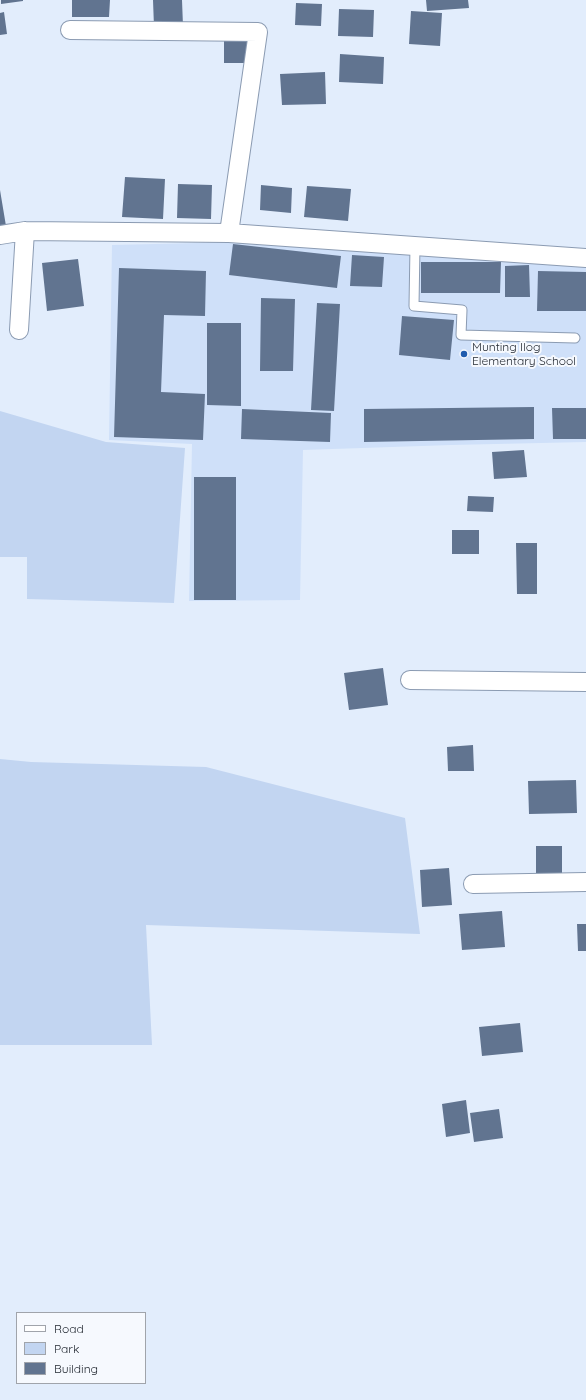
<!DOCTYPE html>
<html>
<head>
<meta charset="utf-8">
<style>
  body { margin:0 }
  #map { position:relative; width:586px; height:1400px; overflow:hidden; background:#e2edfc; font-family:Quicksand,sans-serif }
  canvas { display:block }
  .legend { position:absolute; left:16px; top:1312px; width:130px; height:72px; box-sizing:border-box; background:#f6f9fe; border:1px solid #a0a4ab; margin:0; padding:5px 7px; list-style:none; font-size:12px; color:#1f252e }
  .legend li { display:flex; align-items:center; gap:8px; height:20px }
  .legend b { width:20px; border:1px solid #a0a4ab }
</style>
</head>
<body>
<div id="map">
<canvas width="586" height="1400"></canvas>
<ul class="legend">
<li><b style="height:5px;background:#fff"></b>Road</li>
<li><b style="height:11px;background:#c2d5f1"></b>Park</li>
<li><b style="height:11px;background:#617490"></b>Building</li>
</ul>
</div>
<script>
const context = document.querySelector('canvas').getContext('2d');
context.lineJoin = 'round';
function fill(path, color) { context.fillStyle = color; context.fill(path, 'evenodd'); }
function stroke(path, color, width, dash) { context.strokeStyle = color; context.lineWidth = width; context.lineCap = dash ? 'butt' : 'round'; context.setLineDash(dash || []); context.stroke(path); }
function drawText(font, color, halo, rows, align = 'center') {
  context.font = font + ' Quicksand,sans-serif'; context.lineWidth = 4; context.setLineDash([]); context.textBaseline = 'middle'; context.strokeStyle = halo; context.fillStyle = color; for (const [text, x, y, turn = 0] of rows) {
    context.save(); context.translate(x, y); context.rotate((+turn || 0) * Math.PI / 180); context.textAlign = isNaN(turn) ? turn : align; if (halo) context.strokeText(text, 0, 0); context.fillText(text, 0, 0); context.restore();
  }
}
const built = new Path2D(`
  M 240,242 L 586,266 L 586,442 L 451,445 L 303,450 L 300,600 L 189,601 L 192,444 L 109,440 L 112,245 Z`);
const green = new Path2D(`
  M 0,411 L 106,442 L 185,448 L 174,603 L 27,599 L 27,557 L 0,557 Z
  M 0,759 L 31,762 L 206,767 L 405,818 L 420,934 L 146,925 L 152,1045 L 0,1045 Z`);
const building = new Path2D(`
  M 1,0 L 23,0 L 23,1 L 1,4 Z
  M 72,0 L 110,0 L 109,17 L 72,17 Z
  M 153,0 L 182,0 L 183,26 L 154,27 Z
  M 426,0 L 468,0 L 469,8 L 427,11 Z
  M 296,3 L 322,4 L 321,26 L 295,25 Z
  M 339,9 L 374,10 L 373,37 L 338,36 Z
  M 411,11 L 442,13 L 440,46 L 409,44 Z
  M 4,12 L 7,34 L 0,35 L 0,13 Z
  M 224,41 L 247,41 L 247,63 L 224,63 Z
  M 340,54 L 384,57 L 383,84 L 339,82 Z
  M 325,72 L 326,104 L 282,105 L 280,74 Z
  M 125,177 L 165,179 L 163,219 L 122,217 Z
  M 178,184 L 212,185 L 211,219 L 177,218 Z
  M 261,185 L 292,188 L 291,213 L 260,210 Z
  M 307,186 L 351,189 L 348,221 L 304,217 Z
  M 0,190 L 7,232 L 0,233 Z
  M 233,244 L 341,256 L 337,288 L 229,275 Z
  M 352,255 L 384,257 L 382,287 L 350,286 Z
  M 78,259 L 84,306 L 47,311 L 42,263 Z
  M 421,262 L 501,262 L 500,293 L 421,293 Z
  M 529,265 L 530,297 L 505,297 L 505,266 Z
  M 119,268 L 206,271 L 205,316 L 164,315 L 161,392 L 205,394 L 203,440 L 114,437 Z
  M 538,271 L 586,272 L 586,311 L 537,311 Z
  M 261,298 L 295,299 L 293,371 L 260,371 Z
  M 317,303 L 340,304 L 334,411 L 311,410 Z
  M 402,316 L 454,320 L 450,360 L 399,355 Z
  M 207,323 L 241,323 L 241,406 L 207,405 Z
  M 534,407 L 534,439 L 364,442 L 364,409 Z
  M 552,408 L 586,408 L 586,439 L 553,439 Z
  M 242,409 L 331,413 L 330,442 L 241,439 Z
  M 524,450 L 527,477 L 494,479 L 492,452 Z
  M 194,477 L 236,477 L 236,600 L 194,600 Z
  M 468,496 L 494,497 L 493,512 L 467,511 Z
  M 452,530 L 479,530 L 479,554 L 452,554 Z
  M 516,543 L 537,543 L 537,594 L 517,594 Z
  M 383,668 L 388,705 L 349,710 L 344,673 Z
  M 473,745 L 474,771 L 448,771 L 447,747 Z
  M 576,780 L 577,813 L 529,814 L 528,781 Z
  M 536,846 L 562,846 L 562,873 L 536,873 Z
  M 449,868 L 452,905 L 422,907 L 420,870 Z
  M 502,911 L 505,947 L 462,950 L 459,914 Z
  M 577,924 L 586,924 L 586,951 L 578,951 Z
  M 520,1023 L 523,1052 L 482,1056 L 479,1027 Z
  M 466,1100 L 470,1133 L 446,1137 L 442,1104 Z
  M 499,1109 L 503,1138 L 474,1142 L 470,1113 Z`);
const lane = new Path2D(`
  M 415,246 L 414,306 L 462,310 L 461,335 L 575,338`);
const street = new Path2D(`
  M 70,30 L 258,32 L 229,233
  M 0,235 L 25,231 L 229,233 L 586,258
  M 19,330 L 25,231
  M 410,680 L 586,682
  M 473,884 L 586,882`);
const markers = [
  [464,354,4,"#205cae"]
];
const poiNames = [
  ["Munting Ilog",472,347],
  ["Elementary School",472,361]
];
fill(built, '#cfe0f9');
fill(green, '#c2d5f1');
fill(building, '#617490');
stroke(lane, '#8b9bb2', 11);
stroke(street, '#8b9bb2', 20);
stroke(lane, '#fff', 9);
stroke(street, '#fff', 18);
for (const [x, y, r, color] of markers) { const dot = new Path2D(); dot.arc(x, y, r, 0, 2 * Math.PI); context.fillStyle = color; context.fill(dot); stroke(dot, '#f6f9fe', 1.5); }
drawText('12px', '#1f252e', '#f6f9fe', poiNames, 'left');
</script>
</body>
</html>
